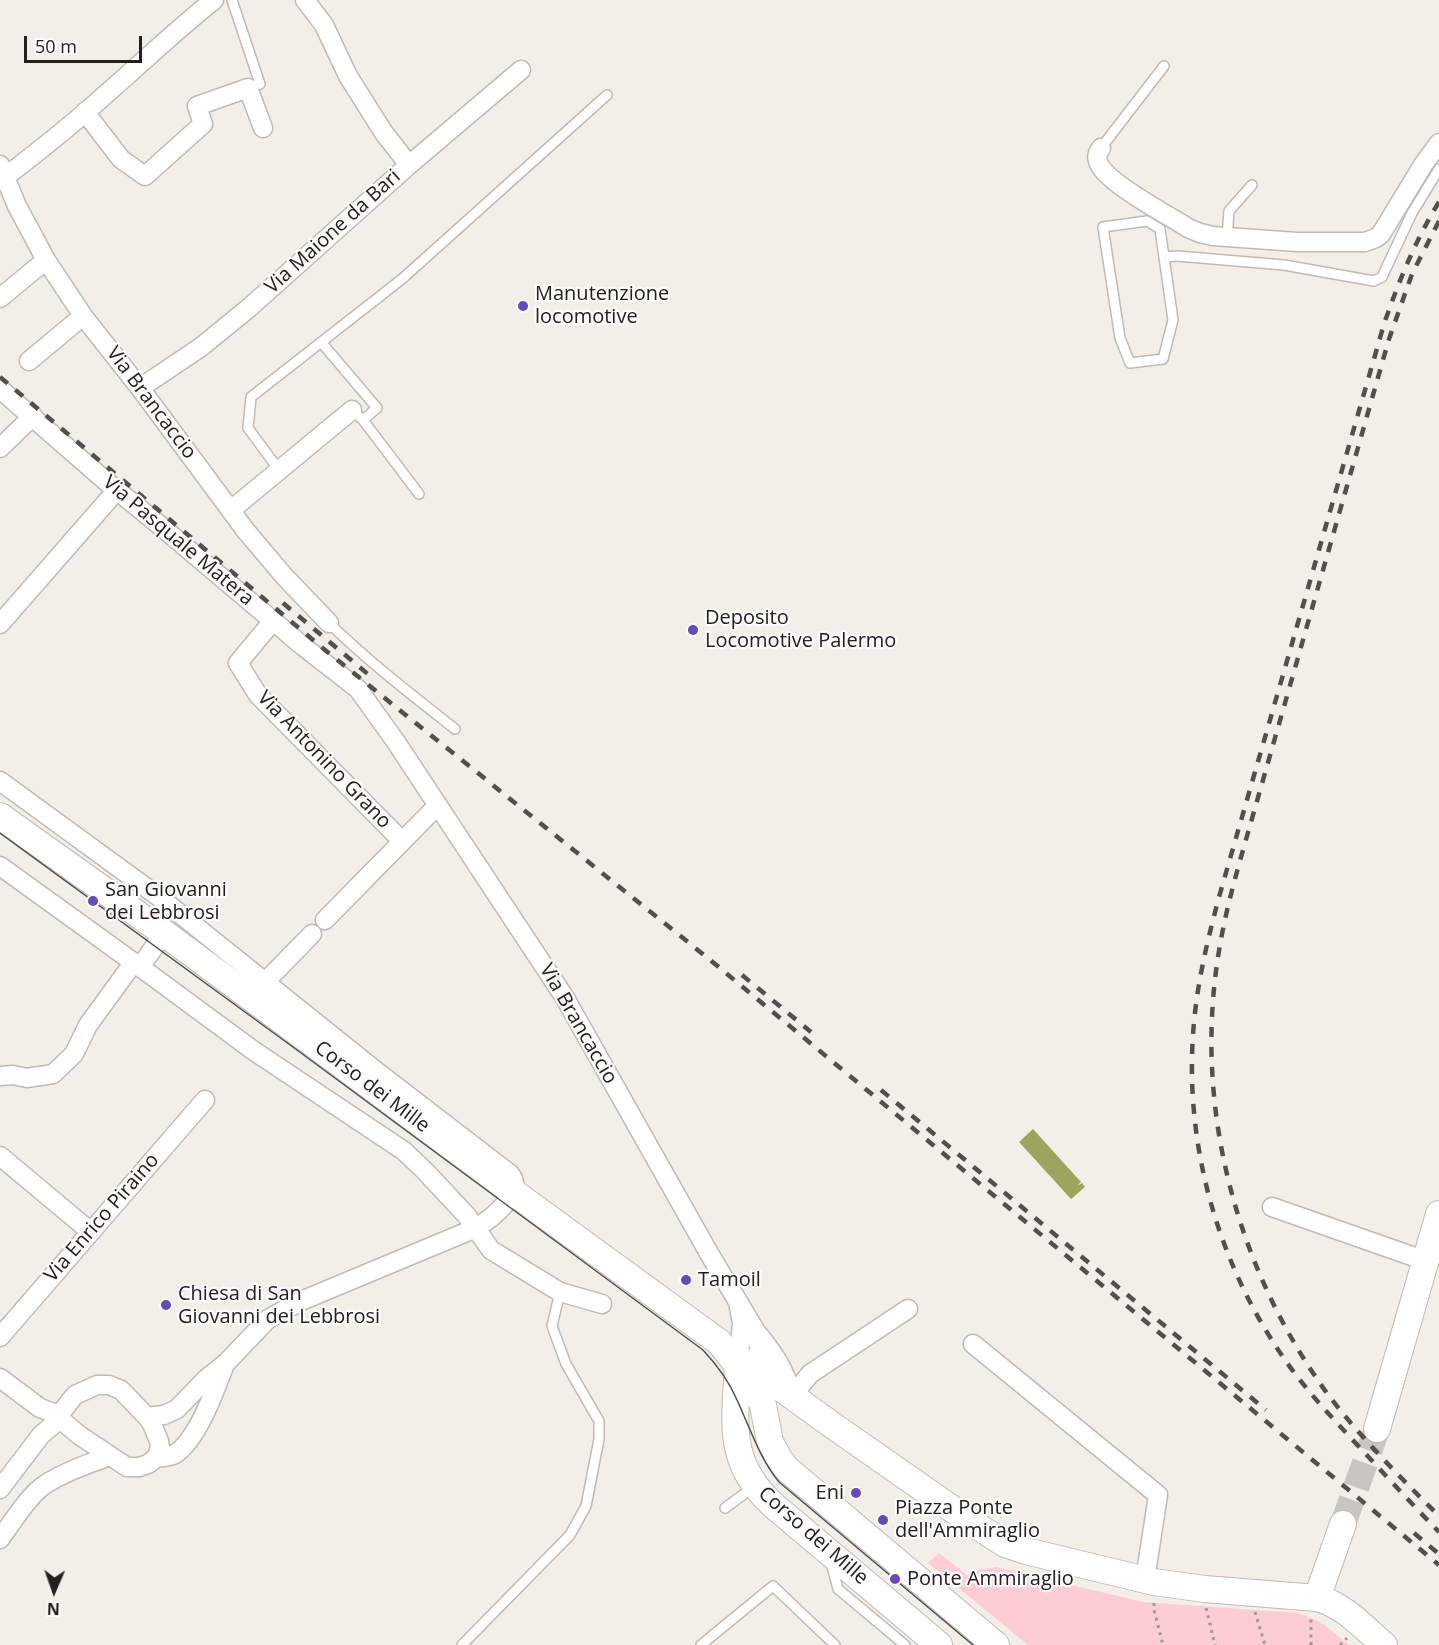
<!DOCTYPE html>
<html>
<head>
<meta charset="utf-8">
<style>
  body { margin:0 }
  #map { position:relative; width:1439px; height:1645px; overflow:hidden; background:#f4eee9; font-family:"Open Sans",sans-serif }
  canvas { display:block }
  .north { position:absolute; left:24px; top:1561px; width:60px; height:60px; -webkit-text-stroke:4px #fefcfa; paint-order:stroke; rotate:182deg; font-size:16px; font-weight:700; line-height:24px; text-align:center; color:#23201f }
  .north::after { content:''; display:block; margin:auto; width:21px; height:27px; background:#23201f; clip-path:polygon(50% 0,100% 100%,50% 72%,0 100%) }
  .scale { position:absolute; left:24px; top:36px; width:118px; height:27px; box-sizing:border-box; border:3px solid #23201f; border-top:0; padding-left:8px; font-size:18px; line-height:21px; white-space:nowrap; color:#23201f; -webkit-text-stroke:4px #fefcfa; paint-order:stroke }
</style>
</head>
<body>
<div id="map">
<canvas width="1439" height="1645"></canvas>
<div class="north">N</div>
<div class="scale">50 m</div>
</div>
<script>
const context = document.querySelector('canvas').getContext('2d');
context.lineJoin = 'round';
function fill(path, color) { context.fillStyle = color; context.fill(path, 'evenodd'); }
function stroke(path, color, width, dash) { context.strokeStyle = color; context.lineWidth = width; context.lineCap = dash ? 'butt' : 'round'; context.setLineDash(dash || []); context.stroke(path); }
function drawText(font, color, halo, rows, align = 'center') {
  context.font = font + ' "Open Sans",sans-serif'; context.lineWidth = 4.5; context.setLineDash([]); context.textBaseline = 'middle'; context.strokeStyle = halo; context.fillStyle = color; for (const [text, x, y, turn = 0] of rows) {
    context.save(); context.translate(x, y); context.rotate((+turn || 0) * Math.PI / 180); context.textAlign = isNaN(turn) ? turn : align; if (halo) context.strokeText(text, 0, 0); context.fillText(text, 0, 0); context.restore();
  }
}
const green = new Path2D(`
  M 939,1553 L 968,1576 L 979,1570 L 996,1567 L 1143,1602 L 1299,1613 L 1322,1623 L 1349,1645 L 1028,1645 L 928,1563 Z`);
const water = new Path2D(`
  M 1033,1129 L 1081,1182 L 1077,1186 L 1082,1183 L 1085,1187 L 1071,1199 L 1019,1142 Z`);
const secondaryTunnel = new Path2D(`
  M 1343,1524 L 1377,1429`);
const path = new Path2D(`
  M 1154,1603 L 1154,1610 L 1163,1645
  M 1206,1608 L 1215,1645
  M 1255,1612 L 1265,1645
  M 1311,1645 L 1311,1617
  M 1340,1645 L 1347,1638`);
const lane = new Path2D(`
  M 232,0 L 260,84 L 248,88
  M 1101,148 L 1164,66
  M 1147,221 L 1160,229 L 1173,320 L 1163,359 L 1130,363 L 1120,338 L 1103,227 Z
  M 1227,238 L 1229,211 L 1252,185
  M 1164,257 L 1177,256 L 1284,265 L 1374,281 L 1382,277 L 1412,213 L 1439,169
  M 321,342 L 377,408 L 363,420
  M 352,410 L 363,420 L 419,494
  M 279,470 L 248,428 L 251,397 L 402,279 L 607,95
  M 329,623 C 369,662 412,695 455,729
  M 725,1508 L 755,1486
  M 831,1562 L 838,1589 L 905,1645
  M 462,1645 L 570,1535 L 586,1506 L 599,1439 L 599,1421 L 566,1364 L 552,1326 L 560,1292
  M 701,1645 L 773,1586 L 835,1645`);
const street = new Path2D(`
  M 305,0 L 324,25 L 348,76 L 384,133 L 409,165
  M 85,112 L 121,159 L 145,176 L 203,124 L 197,106 L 248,88 L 263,128
  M 1101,148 C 1098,152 1096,156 1098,161 C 1102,181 1170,216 1188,228 L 1200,233 L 1213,236 L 1297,242 L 1365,242 L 1376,238 L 1381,234 L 1423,165 L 1439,143
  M 0,165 L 17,206 L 46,260 L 83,316 L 140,388 L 246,531 L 284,576 L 329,623
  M 5,177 C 39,151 73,124 105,95 C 142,63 176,30 214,0
  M 0,298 L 46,260
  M 29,361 L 83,316
  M 140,388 L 201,347 L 250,307 L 409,165 L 521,70
  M 0,389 L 108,483 L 157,523 L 304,647 L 358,689 L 396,742 L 565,998 L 710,1255 L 755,1330 L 766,1377
  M 0,448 L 33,416
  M 231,510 L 352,410
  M 273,621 L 238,663 L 258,695 L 402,841
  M 0,624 L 117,490
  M 0,781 L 159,897 L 376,1071 L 510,1174 C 526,1192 491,1219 476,1228 L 301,1301 L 268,1319 L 226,1363 L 206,1379 L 177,1409 L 164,1415 L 147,1417
  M 0,866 L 140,967 L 254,1051 L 404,1151 L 425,1171 L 467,1216 L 491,1250 L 560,1292 L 602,1304
  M 325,920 L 438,805
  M 140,967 L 164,933
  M 265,982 L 312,934
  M 0,1076 L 13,1075 L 27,1078 L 53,1074 L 74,1054 L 88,1025 L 134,962
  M 0,1156 L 91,1232
  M 1272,1207 L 1426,1261
  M 759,1335 C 776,1357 784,1368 792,1396
  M 0,1337 L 205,1100
  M 973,1344 L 1158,1495 L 1145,1580
  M 738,1365 L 742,1323 L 739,1307
  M 0,1378 L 40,1408 L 59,1415
  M 792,1396 L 810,1374 L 908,1309
  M 156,1458 C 162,1457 170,1457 175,1454 C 198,1439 215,1390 225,1364
  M 0,1489 L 41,1435 L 60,1419 L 59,1415 L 75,1395 L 97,1385 L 109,1385 L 121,1390 L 147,1417 L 152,1424 L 159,1441 L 160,1448 L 156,1458 L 148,1464 L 139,1467 L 127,1467 L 79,1435 L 60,1419
  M 0,1539 C 11,1524 24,1503 37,1491 C 52,1476 90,1463 110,1456`);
const secondary = new Path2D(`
  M 0,816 L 164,933 L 498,1181 L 719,1342 L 754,1386 L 763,1405 L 770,1442 L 780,1460 L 787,1469 L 996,1645
  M 745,1362 L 832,1425 L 971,1522 L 1005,1544 L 1026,1551 L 1154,1582 L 1205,1589 L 1317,1598 C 1344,1605 1363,1627 1384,1645
  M 738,1365 C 735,1422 726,1462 773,1505 L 939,1645
  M 1377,1429 L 1439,1214
  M 1317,1598 L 1343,1524`);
const tram = new Path2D(`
  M 0,833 L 297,1050 L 703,1350 C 717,1365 729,1381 737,1400 C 750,1428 759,1457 779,1482 L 973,1645`);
const rail = new Path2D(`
  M 1439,202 C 1415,241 1399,281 1384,324 L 1219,897 C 1207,942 1196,987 1193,1035 C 1185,1154 1222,1275 1293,1371 C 1314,1399 1338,1424 1362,1450 C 1387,1477 1413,1505 1439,1532
  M 1439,221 L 1412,274 L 1389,339 L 1247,836 C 1235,878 1223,920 1217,964 C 1195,1115 1239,1273 1329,1396 C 1362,1439 1401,1478 1439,1516
  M 0,377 L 325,650 L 709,959 L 1439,1565
  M 283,603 L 375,680
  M 742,975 L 811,1032
  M 881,1090 L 1266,1410
  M 1414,1533 L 1439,1554`);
const markers = [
  [523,306,6,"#6648c1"],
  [693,630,6,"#6648c1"],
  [93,901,6,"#6648c1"],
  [686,1280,6,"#6648c1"],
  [166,1305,6,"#6648c1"],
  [856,1493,6,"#6648c1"],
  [883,1520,6,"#6648c1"],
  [895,1579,6,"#6648c1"]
];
const streetNames = [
  ["Via Maione da Bari",333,232,-42],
  ["Via Brancaccio",151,403,53],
  ["Via Pasquale Matera",178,541,40],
  ["Via Antonino Grano",324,760,46],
  ["Via Brancaccio",578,1024,60],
  ["Corso dei Mille",372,1087,37],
  ["Via Enrico Piraino",102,1218,-49],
  ["Corso dei Mille",813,1536,41]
];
const poiNames = [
  ["Manutenzione",535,294],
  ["locomotive",535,317],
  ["Deposito",705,618],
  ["Locomotive Palermo",705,641],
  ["San Giovanni",105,890],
  ["dei Lebbrosi",105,913],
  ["Tamoil",698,1280],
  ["Chiesa di San",178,1294],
  ["Giovanni dei Lebbrosi",178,1317],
  ["Eni",844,1493,"right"],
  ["Piazza Ponte",895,1508],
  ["dell'Ammiraglio",895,1531],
  ["Ponte Ammiraglio",907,1579]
];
fill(green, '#feccd3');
fill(water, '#9ba55c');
stroke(secondaryTunnel, '#cac5c1', 26, [26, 13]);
stroke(lane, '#c0bab5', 12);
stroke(street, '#c0bab5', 21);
stroke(secondary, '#c0bab5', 28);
stroke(path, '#9e9a96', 3, [3, 4.5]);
stroke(lane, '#fff', 9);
stroke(street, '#fff', 18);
stroke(secondary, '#fff', 26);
stroke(tram, '#524f4d', 1.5);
stroke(rail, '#524f4d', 4.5, [10, 10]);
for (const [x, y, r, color] of markers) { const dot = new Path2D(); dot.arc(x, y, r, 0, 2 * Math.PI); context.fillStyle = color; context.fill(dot); stroke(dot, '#fefcfa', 2); }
drawText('20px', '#23201f', '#fefcfa', streetNames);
drawText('20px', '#23201f', '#fefcfa', poiNames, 'left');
</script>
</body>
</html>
